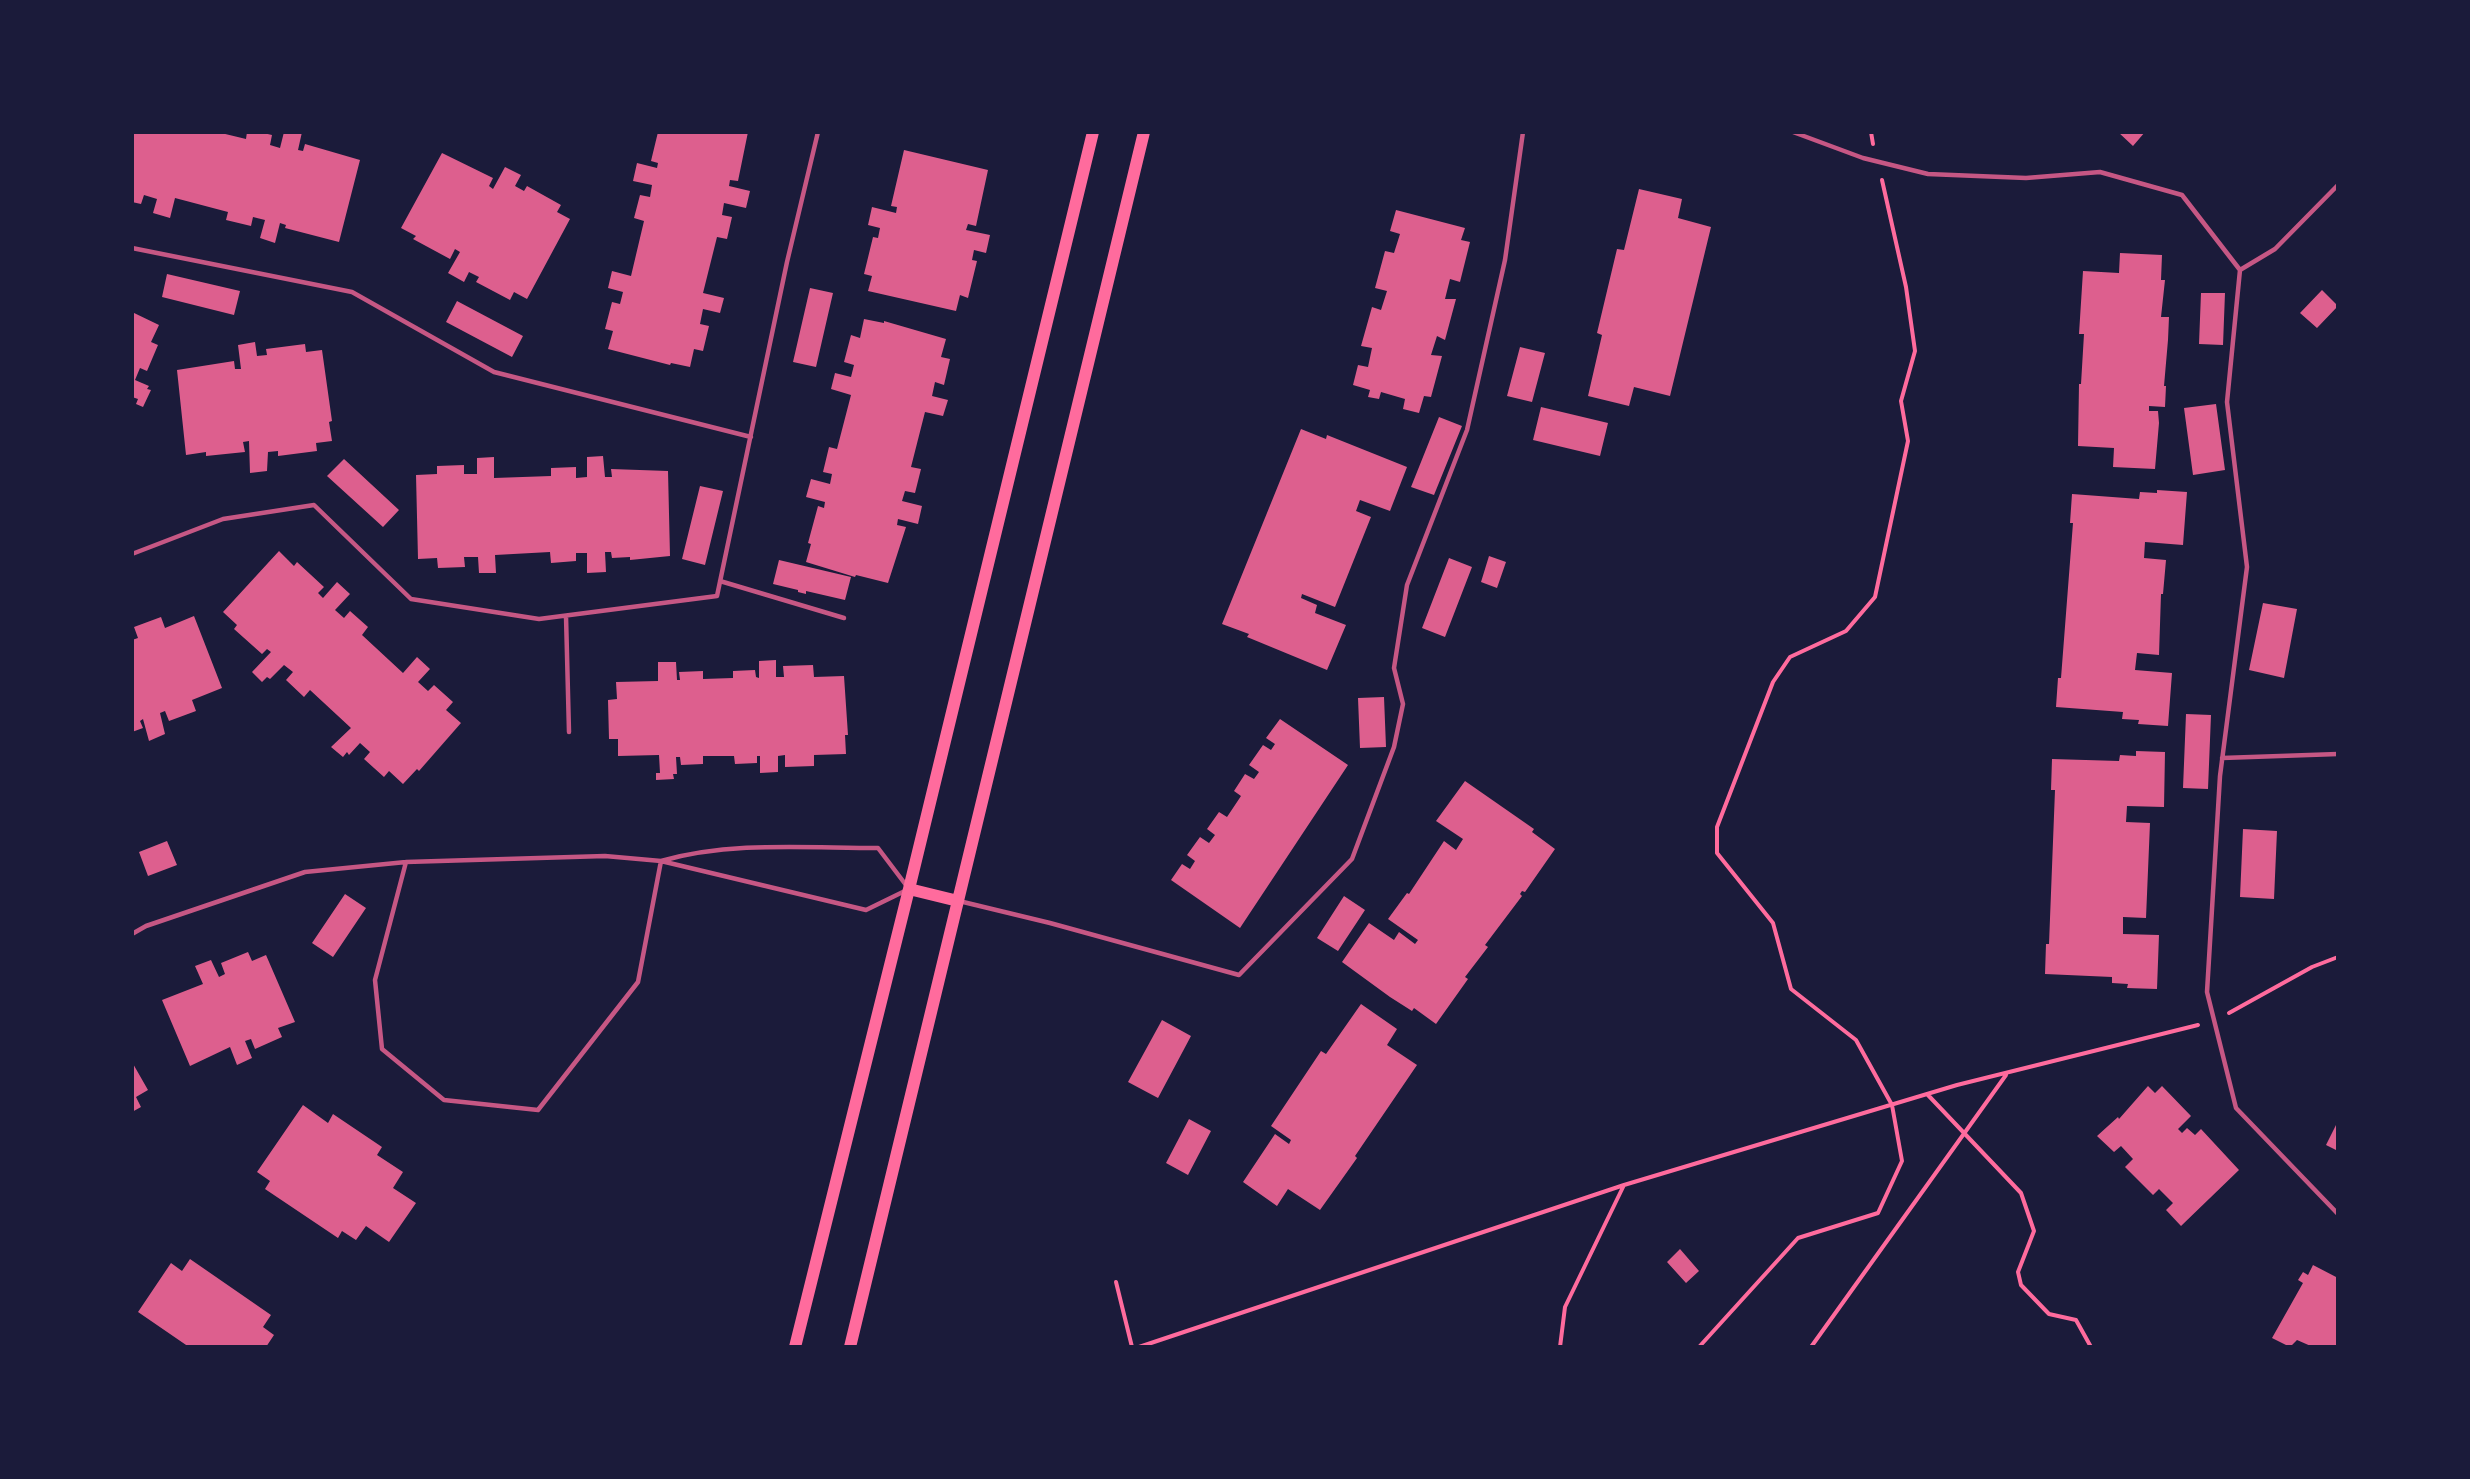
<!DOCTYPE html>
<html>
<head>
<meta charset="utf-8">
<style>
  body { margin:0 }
  #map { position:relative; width:2470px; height:1479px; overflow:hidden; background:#1b1b3a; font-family:"Source Sans 3",sans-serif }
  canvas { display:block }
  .frame { position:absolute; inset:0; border:134px solid #1b1b3a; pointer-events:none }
</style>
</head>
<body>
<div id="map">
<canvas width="2470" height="1479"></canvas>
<div class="frame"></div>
</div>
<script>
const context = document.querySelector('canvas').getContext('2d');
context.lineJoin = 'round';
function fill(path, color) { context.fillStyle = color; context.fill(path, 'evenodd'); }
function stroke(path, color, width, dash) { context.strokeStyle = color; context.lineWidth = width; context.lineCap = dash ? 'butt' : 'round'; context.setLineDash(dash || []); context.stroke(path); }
const building = new Path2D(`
  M 132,132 L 217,132 L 246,139 L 247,132 L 259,132 L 272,135 L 270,145 L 280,148 L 284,132 L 302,132 L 298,150 L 303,151 L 305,144 L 360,160 L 339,242 L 285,228 L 286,225 L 280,223 L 275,243 L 260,238 L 265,220 L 253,217 L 251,226 L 226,220 L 228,212 L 175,198 L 170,218 L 153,213 L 157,199 L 144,195 L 141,204 L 132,202 Z
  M 658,132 L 748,132 L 738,181 L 730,180 L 729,186 L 750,191 L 746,208 L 724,203 L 722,215 L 732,217 L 727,239 L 717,237 L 703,293 L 724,298 L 720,313 L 703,309 L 700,324 L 709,326 L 703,351 L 694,349 L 690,367 L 671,363 L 670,365 L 608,349 L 613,331 L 605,329 L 612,302 L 620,304 L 623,292 L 608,288 L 612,271 L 631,276 L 644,221 L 634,218 L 640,195 L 650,197 L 652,185 L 633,181 L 637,163 L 657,168 L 658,163 L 651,161 Z
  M 2118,132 L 2145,132 L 2133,146 Z
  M 904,150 L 988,170 L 976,226 L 968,224 L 966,230 L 990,235 L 986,253 L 974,250 L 972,260 L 977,261 L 968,298 L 960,295 L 956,311 L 868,291 L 872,276 L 864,274 L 873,237 L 878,238 L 880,228 L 868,225 L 872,207 L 896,213 L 897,207 L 891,206 Z
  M 442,153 L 493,178 L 489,186 L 493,189 L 505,167 L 521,175 L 515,186 L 524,191 L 527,186 L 561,205 L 557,212 L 570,219 L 527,299 L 514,292 L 510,300 L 476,282 L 479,277 L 469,272 L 464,282 L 448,273 L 460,252 L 455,249 L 450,259 L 413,239 L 416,236 L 401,228 Z
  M 1639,189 L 1682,199 L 1678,218 L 1711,227 L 1670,396 L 1634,387 L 1629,406 L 1588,396 L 1602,335 L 1597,333 L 1617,249 L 1624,250 Z
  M 1396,210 L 1465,228 L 1461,240 L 1470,242 L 1460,282 L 1450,279 L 1445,299 L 1456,299 L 1445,340 L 1437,336 L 1431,355 L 1442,356 L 1431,397 L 1424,396 L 1419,413 L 1403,409 L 1405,399 L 1381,392 L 1379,399 L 1368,397 L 1370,390 L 1353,385 L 1358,365 L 1368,367 L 1372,348 L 1361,346 L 1372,307 L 1381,310 L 1387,291 L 1375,288 L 1385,251 L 1394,253 L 1400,234 L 1390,231 Z
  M 2120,253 L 2162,255 L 2161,280 L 2165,280 L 2161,317 L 2169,317 L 2168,340 L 2164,386 L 2166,386 L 2165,407 L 2149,406 L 2149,411 L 2158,411 L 2159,423 L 2155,469 L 2113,467 L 2114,448 L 2078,446 L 2079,384 L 2081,384 L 2084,334 L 2079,334 L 2083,271 L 2119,273 Z
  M 167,274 L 240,291 L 234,315 L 162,297 Z
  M 810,288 L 833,293 L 816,367 L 793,362 Z
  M 2322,290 L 2338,306 L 2317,328 L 2300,313 Z
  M 2201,293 L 2225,293 L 2223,345 L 2199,344 Z
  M 457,301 L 523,336 L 512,357 L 446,322 Z
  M 132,312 L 159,325 L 151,342 L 158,345 L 147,371 L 140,368 L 135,380 L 149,386 L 147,389 L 151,390 L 143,407 L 136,404 L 138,399 L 132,397 Z
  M 864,319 L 884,323 L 884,321 L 946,339 L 941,357 L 950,359 L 944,385 L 935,382 L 932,396 L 948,400 L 943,416 L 925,412 L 911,467 L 921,469 L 915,493 L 905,491 L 902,501 L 922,506 L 918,524 L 898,519 L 897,525 L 906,527 L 888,583 L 856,575 L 855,577 L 806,562 L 811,544 L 808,543 L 818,506 L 824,508 L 825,502 L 806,497 L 811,479 L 830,484 L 832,474 L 823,472 L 829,447 L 837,449 L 851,395 L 831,389 L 835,373 L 851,377 L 854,365 L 844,362 L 851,335 L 860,338 Z
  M 255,342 L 257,356 L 267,355 L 266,349 L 305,344 L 306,352 L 322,350 L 332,421 L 329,422 L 332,441 L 316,443 L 317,451 L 278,456 L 278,451 L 268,452 L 267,471 L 250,473 L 249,441 L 243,442 L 245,452 L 206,456 L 206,452 L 186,455 L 177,370 L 234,361 L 235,369 L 241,369 L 238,345 Z
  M 1520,347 L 1545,353 L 1532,402 L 1507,396 Z
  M 2216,404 L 2225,470 L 2193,475 L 2184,408 Z
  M 1541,407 L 1608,423 L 1600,456 L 1533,440 Z
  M 1439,417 L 1462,426 L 1434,495 L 1411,487 Z
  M 1301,429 L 1326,439 L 1327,435 L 1407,467 L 1390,511 L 1360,500 L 1356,511 L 1371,517 L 1335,607 L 1302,594 L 1301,598 L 1317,605 L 1315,613 L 1346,625 L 1327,670 L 1247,637 L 1249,634 L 1222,624 Z
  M 603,456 L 605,477 L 612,477 L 611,469 L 668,471 L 670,556 L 630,560 L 630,557 L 612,558 L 611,552 L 605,552 L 606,572 L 587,573 L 587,553 L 576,553 L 576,561 L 551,563 L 550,552 L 495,555 L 496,573 L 479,573 L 478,557 L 464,557 L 465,567 L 438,568 L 437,558 L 418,559 L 416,475 L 437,474 L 437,466 L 464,465 L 464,474 L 477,474 L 477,458 L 494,457 L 494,478 L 551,476 L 551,468 L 576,467 L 576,478 L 587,477 L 587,457 Z
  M 344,459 L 399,510 L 383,527 L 327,476 Z
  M 700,486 L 723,491 L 705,565 L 682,559 Z
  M 2157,490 L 2187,492 L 2183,545 L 2145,542 L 2144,558 L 2166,560 L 2163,594 L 2161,594 L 2159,655 L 2137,653 L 2135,670 L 2172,673 L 2168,726 L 2138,724 L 2139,720 L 2122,719 L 2123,712 L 2056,707 L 2058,678 L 2061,678 L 2073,523 L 2070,523 L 2072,494 L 2139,499 L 2140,492 L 2157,493 Z
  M 279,551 L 294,566 L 297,562 L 324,587 L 318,593 L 323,598 L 337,582 L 350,594 L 335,610 L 344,618 L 350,611 L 368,627 L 362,635 L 403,673 L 417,657 L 430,669 L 418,682 L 428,691 L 434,685 L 453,702 L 446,710 L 461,723 L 419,771 L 417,769 L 403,784 L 389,771 L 384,777 L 364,759 L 370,752 L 360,743 L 349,755 L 347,752 L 343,757 L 331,747 L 351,728 L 310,690 L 304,697 L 286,680 L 293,672 L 284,665 L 270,679 L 267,677 L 262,682 L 252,672 L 271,652 L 267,649 L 262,654 L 234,629 L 237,625 L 223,612 Z
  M 1489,556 L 1506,562 L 1497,588 L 1481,582 Z
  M 1449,558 L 1472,567 L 1445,637 L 1422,628 Z
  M 779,560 L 851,577 L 845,600 L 806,591 L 806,594 L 798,592 L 798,590 L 773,584 Z
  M 2263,603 L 2297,609 L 2284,678 L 2249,670 Z
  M 194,616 L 222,688 L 192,700 L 196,711 L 169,721 L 165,711 L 160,713 L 165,734 L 149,741 L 143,719 L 140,721 L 143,728 L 132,732 L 132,640 L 138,638 L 134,627 L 161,617 L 165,628 Z
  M 776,660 L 776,677 L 784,677 L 783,666 L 813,665 L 814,677 L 844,676 L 848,735 L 845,735 L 846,754 L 814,755 L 814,766 L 785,767 L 785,755 L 778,756 L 778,772 L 760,773 L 760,756 L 757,756 L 757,763 L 735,764 L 734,756 L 703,756 L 703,764 L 681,765 L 680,757 L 676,757 L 677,774 L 673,774 L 674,779 L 656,780 L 656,773 L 660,773 L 659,755 L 618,756 L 618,739 L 609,739 L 608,700 L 617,699 L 616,682 L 658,681 L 658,662 L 676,662 L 677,680 L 680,680 L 679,672 L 703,671 L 703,679 L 733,678 L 733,671 L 755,670 L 756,677 L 759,678 L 759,661 Z
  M 1384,697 L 1386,747 L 1360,748 L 1358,698 Z
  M 2186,714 L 2211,715 L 2208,789 L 2183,788 Z
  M 1280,719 L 1348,765 L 1240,928 L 1171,880 L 1182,864 L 1190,869 L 1195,861 L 1187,855 L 1200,837 L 1209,843 L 1215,835 L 1207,829 L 1219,812 L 1227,817 L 1241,796 L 1234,791 L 1245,774 L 1254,779 L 1259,772 L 1249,765 L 1263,745 L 1271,750 L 1275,744 L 1266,738 Z
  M 2136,751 L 2165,752 L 2164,807 L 2127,806 L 2126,822 L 2150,823 L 2146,918 L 2123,917 L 2123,934 L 2159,935 L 2157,989 L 2127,988 L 2128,984 L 2112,983 L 2112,977 L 2045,974 L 2046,944 L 2049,944 L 2055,790 L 2051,790 L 2052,759 L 2119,761 L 2120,755 L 2136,756 Z
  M 1465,781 L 1534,829 L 1532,832 L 1555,849 L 1525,892 L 1522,891 L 1520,894 L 1522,896 L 1485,945 L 1488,947 L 1465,977 L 1468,979 L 1436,1024 L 1414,1008 L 1412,1011 L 1390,997 L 1342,962 L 1369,923 L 1394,940 L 1399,932 L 1415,944 L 1418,940 L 1388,919 L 1407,893 L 1409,894 L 1444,841 L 1456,850 L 1463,839 L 1436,821 Z
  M 2243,829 L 2277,831 L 2274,899 L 2240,897 Z
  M 167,841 L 177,865 L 148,876 L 139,852 Z
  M 345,894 L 366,908 L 333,957 L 312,943 Z
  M 1344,896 L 1365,910 L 1338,951 L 1317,938 Z
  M 248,952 L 252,961 L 266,955 L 295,1022 L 278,1028 L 282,1037 L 255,1049 L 251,1039 L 245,1041 L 252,1058 L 237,1065 L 230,1047 L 190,1066 L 162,1000 L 203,984 L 195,966 L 211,960 L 219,977 L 225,974 L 221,963 Z
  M 1361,1004 L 1397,1029 L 1387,1045 L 1417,1065 L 1355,1156 L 1357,1158 L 1320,1210 L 1288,1189 L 1277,1206 L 1243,1182 L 1275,1134 L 1289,1144 L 1291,1140 L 1271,1126 L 1321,1051 L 1326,1054 Z
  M 1162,1020 L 1191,1036 L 1158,1098 L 1128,1082 Z
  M 132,1062 L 148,1090 L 136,1097 L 141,1107 L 132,1112 Z
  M 2148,1086 L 2155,1093 L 2162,1086 L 2191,1116 L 2178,1129 L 2182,1133 L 2187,1128 L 2195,1135 L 2201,1129 L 2239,1170 L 2181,1226 L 2166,1210 L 2173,1203 L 2159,1189 L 2153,1195 L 2125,1167 L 2133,1159 L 2121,1146 L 2114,1152 L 2097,1136 L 2118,1117 L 2119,1119 Z
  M 303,1105 L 328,1123 L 333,1114 L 382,1147 L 377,1155 L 403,1172 L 393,1188 L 416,1203 L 389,1242 L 366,1226 L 356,1240 L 342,1231 L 338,1238 L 265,1189 L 270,1181 L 257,1172 Z
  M 1189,1119 L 1211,1131 L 1188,1175 L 1166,1163 Z
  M 2338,1121 L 2338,1151 L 2326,1145 Z
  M 1680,1249 L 1699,1271 L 1686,1283 L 1667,1262 Z
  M 190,1259 L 271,1315 L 263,1327 L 274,1335 L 266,1347 L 189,1347 L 138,1312 L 171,1263 L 182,1271 Z
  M 2313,1265 L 2338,1278 L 2338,1347 L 2313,1347 L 2297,1340 L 2290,1347 L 2272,1338 L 2303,1283 L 2298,1280 L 2303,1272 L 2308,1275 Z`);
const path = new Path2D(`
  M 1871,132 L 1873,144
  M 2229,1013 L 2312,967 L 2338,957
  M 1927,1094 L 2021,1193 L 2034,1231 L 2018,1272 L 2021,1285 L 2049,1314 L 2076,1320 L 2091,1347
  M 1116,1282 L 1132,1347
  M 1139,1347 L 1624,1185 L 1957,1085 L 2198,1025
  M 1560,1347 L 1565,1307 L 1624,1185
  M 1699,1347 L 1798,1238 L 1878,1213 L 1902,1161 L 1892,1105 L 1856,1040 L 1791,989 L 1773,923 L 1717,853 L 1717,827 L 1773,682 L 1790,657 L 1846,631 L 1875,597 L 1908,441 L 1901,401 L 1915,351 L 1906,287 L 1882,180
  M 1811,1347 L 2006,1075`);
const service = new Path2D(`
  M 1793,132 L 1863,158 L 1928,174 L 2026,178 L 2100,172 L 2182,195 L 2240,270
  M 132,248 L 352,292 L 494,372 L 751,437
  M 2240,270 L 2227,402 L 2247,567 L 2220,776 L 2207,992 L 2236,1108 L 2338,1214
  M 2240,270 L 2275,249 L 2338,185
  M 132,554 L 223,519 L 314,505 L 411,599 L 539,619 L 717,596 L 787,262 L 818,132
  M 720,581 L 844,618
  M 566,616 L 569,732
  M 2222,758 L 2338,754
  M 406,862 L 375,980 L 382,1049 L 444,1100 L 538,1110 L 638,982 L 661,861
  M 959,901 L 1050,923 L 1239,975 L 1352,859 L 1394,747 L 1403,704 L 1394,668 L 1407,585 L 1467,430 L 1505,260 L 1523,132
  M 132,934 L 146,926 L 305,872 L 406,862 L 605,856 L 661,861 L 866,910 L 909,889 L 878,848 C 806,848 731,841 661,861`);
const secondary = new Path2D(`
  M 909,889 L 958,901
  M 795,1347 L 909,889 L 1093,132
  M 850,1347 L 1144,132`);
fill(building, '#dd5f8e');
stroke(path, '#ff6b9d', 4);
stroke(service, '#c65784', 4.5);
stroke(secondary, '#ff6b9d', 12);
</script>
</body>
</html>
